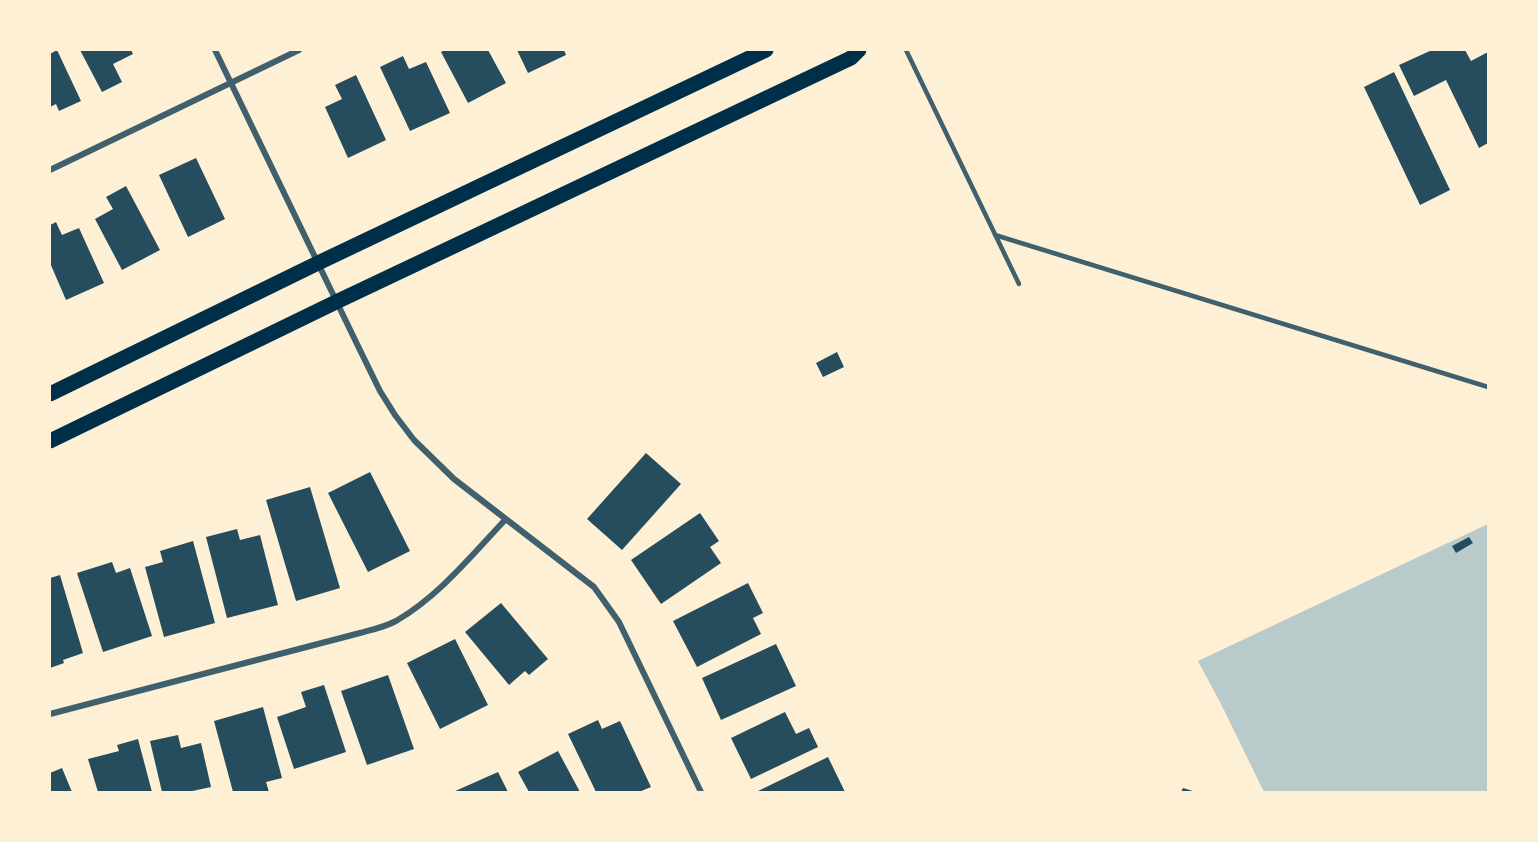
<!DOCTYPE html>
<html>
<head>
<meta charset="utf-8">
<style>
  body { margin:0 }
  #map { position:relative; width:1538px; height:842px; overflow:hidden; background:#fdf0d5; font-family:"Exo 2",sans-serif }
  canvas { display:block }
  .frame { position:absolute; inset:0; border:51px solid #fdf0d5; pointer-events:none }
</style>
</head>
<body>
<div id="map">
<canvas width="1538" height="842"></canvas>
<div class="frame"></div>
</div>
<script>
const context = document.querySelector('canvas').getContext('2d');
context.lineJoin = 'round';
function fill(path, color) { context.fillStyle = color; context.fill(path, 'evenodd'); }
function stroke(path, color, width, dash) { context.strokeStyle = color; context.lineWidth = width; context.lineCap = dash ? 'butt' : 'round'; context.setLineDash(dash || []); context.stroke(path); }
const green = new Path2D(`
  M 1488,524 L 1488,792 L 1264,792 L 1222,706 L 1198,661 Z`);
const building = new Path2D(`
  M 57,50 L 81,101 L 59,111 L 56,104 L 50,107 L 50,54 Z
  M 80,50 L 131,50 L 133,54 L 113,64 L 122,82 L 102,92 Z
  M 445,50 L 488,50 L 506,83 L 468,103 L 441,52 Z
  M 517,50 L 564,50 L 566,55 L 528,73 Z
  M 1432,50 L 1465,50 L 1471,61 L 1488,52 L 1488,143 L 1479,148 L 1446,80 L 1414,96 L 1399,65 Z
  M 403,56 L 409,69 L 426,62 L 450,113 L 410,131 L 380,67 Z
  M 1394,72 L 1450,190 L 1420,205 L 1364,87 Z
  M 356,75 L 386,140 L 348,158 L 325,107 L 342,99 L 335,85 Z
  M 196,158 L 225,219 L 188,237 L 159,175 Z
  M 126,186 L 160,250 L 122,270 L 95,219 L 113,209 L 106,197 Z
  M 56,222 L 62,235 L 79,228 L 104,283 L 66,300 L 50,263 L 50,225 Z
  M 837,352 L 844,367 L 823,377 L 816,363 Z
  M 646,453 L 681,484 L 622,550 L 587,519 Z
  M 370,472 L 410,551 L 368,572 L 328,493 Z
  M 310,487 L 340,588 L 296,601 L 266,500 Z
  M 700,513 L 719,541 L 710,547 L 721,563 L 661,604 L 631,560 Z
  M 237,529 L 240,540 L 260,535 L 278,605 L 227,618 L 206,537 Z
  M 1469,537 L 1473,543 L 1456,553 L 1452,546 Z
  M 193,541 L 215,623 L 164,637 L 145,567 L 163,562 L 160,551 Z
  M 112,562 L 116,573 L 130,568 L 152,636 L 103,652 L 77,573 Z
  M 60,575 L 83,653 L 63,660 L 64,663 L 50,668 L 50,578 Z
  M 748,583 L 763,613 L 753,618 L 761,634 L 697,667 L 673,621 Z
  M 501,603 L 548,659 L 529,675 L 525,671 L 509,685 L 465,632 Z
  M 455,639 L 488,705 L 440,729 L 407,663 Z
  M 776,644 L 796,686 L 721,720 L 702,678 Z
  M 388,675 L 414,749 L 367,765 L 341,691 Z
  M 324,685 L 346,752 L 294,769 L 277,717 L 306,707 L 301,692 Z
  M 263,707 L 282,778 L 266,782 L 269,792 L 233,792 L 214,721 Z
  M 785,712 L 796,734 L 809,728 L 818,747 L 751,779 L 731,738 Z
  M 598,720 L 602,729 L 620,721 L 651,787 L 639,792 L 596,792 L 568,734 Z
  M 178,735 L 181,748 L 201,743 L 211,787 L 188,792 L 162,792 L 150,741 Z
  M 138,739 L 152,792 L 98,792 L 88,759 L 119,751 L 117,745 Z
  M 558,751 L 580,792 L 529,792 L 518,772 Z
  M 828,757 L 845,792 L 759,792 L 758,791 Z
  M 62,768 L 72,792 L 50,792 L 50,773 Z
  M 498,772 L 508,792 L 453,792 Z
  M 1183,788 L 1196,792 L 1181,792 Z`);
const service = new Path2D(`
  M 906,50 L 1019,284
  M 995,235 L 1488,387`);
const minor = new Path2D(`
  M 215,50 L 357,344 L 380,391 L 395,415 L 414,440 L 454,479 L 594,587 L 619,622 L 701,792
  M 50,170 L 299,50
  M 50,714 L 360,633 C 371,630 385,627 396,621 C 439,596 472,555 505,520`);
const primary = new Path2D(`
  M 50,394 L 318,263 L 766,50
  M 50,441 L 336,302 L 851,58 L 859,50`);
fill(green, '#b9caca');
fill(building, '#264d5e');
stroke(service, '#3f606c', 4.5);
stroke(minor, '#3f606c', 6);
stroke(primary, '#003049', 15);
</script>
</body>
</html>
